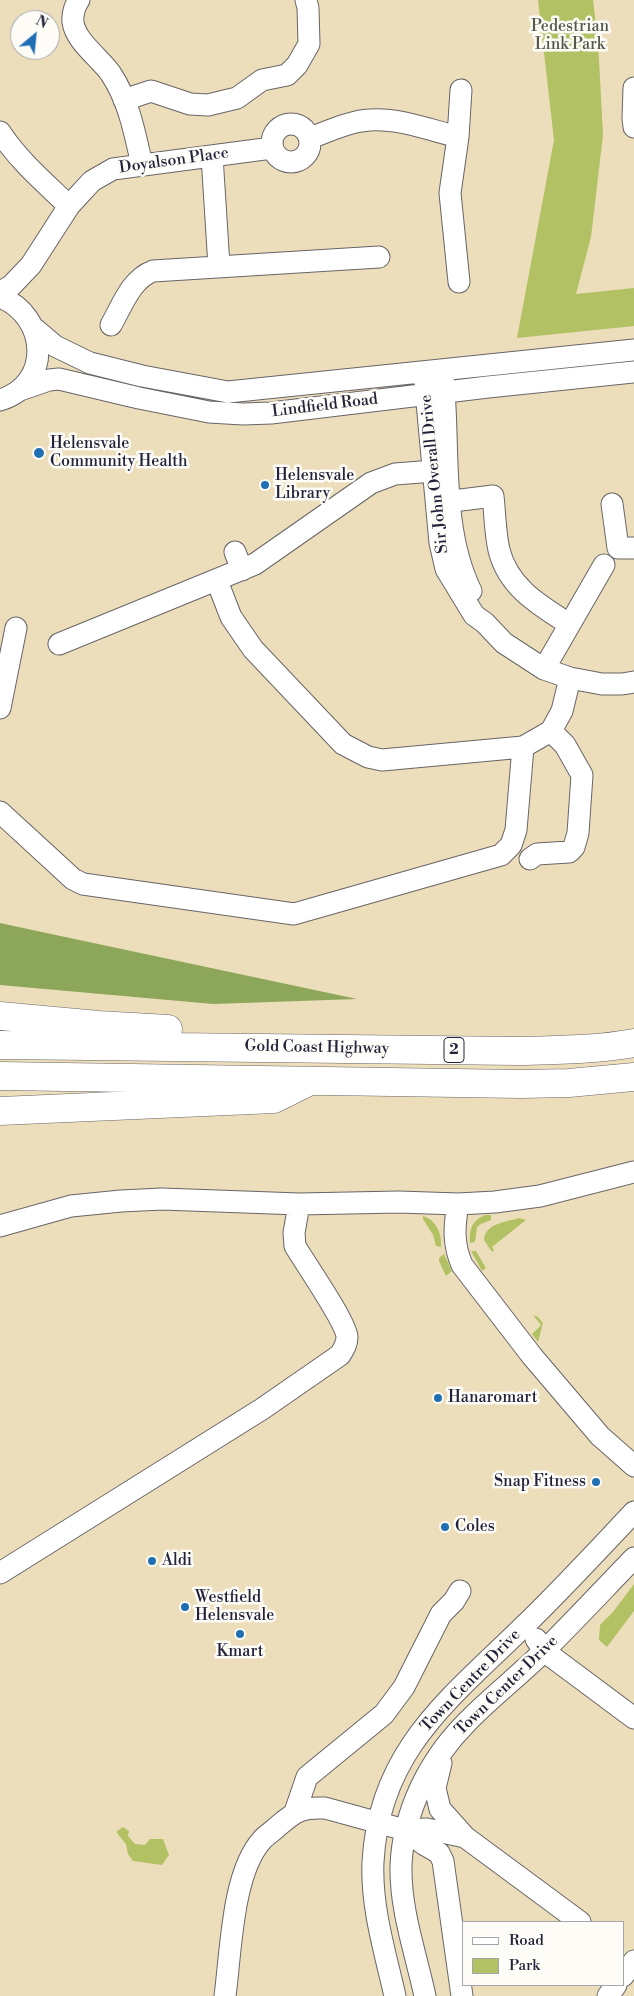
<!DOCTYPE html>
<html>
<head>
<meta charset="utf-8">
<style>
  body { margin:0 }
  #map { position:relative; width:634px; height:1996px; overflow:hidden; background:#ecdeba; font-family:"Libre Bodoni",serif }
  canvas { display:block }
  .legend { position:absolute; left:462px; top:1921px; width:162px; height:65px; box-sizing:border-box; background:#fdfcf7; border:1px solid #a5a5ac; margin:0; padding:6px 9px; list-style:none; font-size:15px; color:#22223b }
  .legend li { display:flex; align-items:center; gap:10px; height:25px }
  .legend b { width:25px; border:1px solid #a5a5ac }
  .north { position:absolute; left:10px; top:10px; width:50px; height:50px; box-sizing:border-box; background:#fdfcf7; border:1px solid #a5a5ac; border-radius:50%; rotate:28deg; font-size:14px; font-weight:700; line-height:20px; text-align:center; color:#22223b }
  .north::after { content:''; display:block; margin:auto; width:18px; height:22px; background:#1f6fb2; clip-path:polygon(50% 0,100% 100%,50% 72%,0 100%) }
</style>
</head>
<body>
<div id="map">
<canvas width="634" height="1996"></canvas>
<ul class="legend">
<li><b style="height:6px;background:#fff"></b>Road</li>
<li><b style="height:14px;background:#b1c164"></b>Park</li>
</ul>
<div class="north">N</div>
</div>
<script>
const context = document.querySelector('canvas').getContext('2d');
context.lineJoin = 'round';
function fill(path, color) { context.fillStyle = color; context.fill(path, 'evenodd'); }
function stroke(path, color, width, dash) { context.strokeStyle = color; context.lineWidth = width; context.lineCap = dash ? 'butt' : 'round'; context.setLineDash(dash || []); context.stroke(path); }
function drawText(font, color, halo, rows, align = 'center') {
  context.font = font + ' "Libre Bodoni",serif'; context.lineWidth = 5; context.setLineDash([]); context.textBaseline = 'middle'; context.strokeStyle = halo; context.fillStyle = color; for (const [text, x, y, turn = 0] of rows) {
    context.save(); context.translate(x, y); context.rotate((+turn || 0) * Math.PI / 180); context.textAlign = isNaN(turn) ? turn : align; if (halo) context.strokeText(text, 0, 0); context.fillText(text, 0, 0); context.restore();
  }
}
const green = new Path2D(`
  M 538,0 L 593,0 L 598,41 L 603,135 L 591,237 L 576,294 L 634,288 L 634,326 L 517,338 L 554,140 Z
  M 485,1215 L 491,1215 L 491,1220 L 481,1224 L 477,1227 L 475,1242 L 470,1243 C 469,1229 472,1221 485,1215 Z
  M 423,1216 C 437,1220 442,1235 441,1247 L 436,1246 L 433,1235 L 423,1219 Z
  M 519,1218 L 526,1220 L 492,1247 L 494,1250 L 492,1252 L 484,1240 C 485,1223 507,1222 519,1218 Z
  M 471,1251 L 476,1251 L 486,1268 L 482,1271 Z
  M 444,1254 L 452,1271 L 446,1276 L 439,1261 L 439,1258 Z
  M 533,1315 L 538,1317 L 543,1323 L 538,1342 L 532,1334 L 541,1325 Z
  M 634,1584 L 634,1611 L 607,1647 L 599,1640 L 600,1625 L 613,1612 Z
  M 123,1827 L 129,1831 L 128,1836 L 135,1844 L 145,1845 L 150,1839 L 163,1839 L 169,1855 L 162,1865 L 133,1861 L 128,1854 L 126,1844 L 117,1833 L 117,1831 Z`);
const forest = new Path2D(`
  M 0,923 L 37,931 L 357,999 L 213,1004 L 0,985 Z`);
const minor = new Path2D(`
  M 79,0 C 75,5 72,15 73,22 C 75,41 101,59 111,74 C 129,101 135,134 142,165
  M 634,88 L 633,118 L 634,127
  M 124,100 L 151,91 L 190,104 L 208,105 L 237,98 L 262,80 L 287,75 L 297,65 L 309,44 L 308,8 L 306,0
  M272 143a19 19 0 1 1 38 0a19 19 0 1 1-38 0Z
  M 0,132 C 18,160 45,183 69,206
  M 310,138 C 329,131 350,121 370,120 C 399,118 430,130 458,137
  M 212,156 L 219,266
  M 459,282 L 450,193 L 458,137 L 461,90
  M 0,292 L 11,286 L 31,265 L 69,206 L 79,195 L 92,181 L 113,169 L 272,148
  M 0,297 C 48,316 53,384 0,400
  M 111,325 C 122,306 131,279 153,271 L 379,257
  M 35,329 L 55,346 L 90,363 L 142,376 L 228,392 L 634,350
  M 443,378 C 450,447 440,528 471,591
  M 425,381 L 440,543 L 446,569 L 474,615 L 485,623 L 504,643 L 544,669 L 570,678 L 602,684 L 622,684 L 634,682
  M 20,390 L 49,380 L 59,379 L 139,398 L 209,412 L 243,414 L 271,413 L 488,387 L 634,372
  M 437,503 L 493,496 C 495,513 495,533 499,550 C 508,587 539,605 569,624
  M 612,504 L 618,548 L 634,548
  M 235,552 L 242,570
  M 217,581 L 231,617 L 253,649 L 343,744 L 368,757 L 382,760 L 523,747 L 551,731 L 562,711 L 570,678
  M 59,644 L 255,564 L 371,483 L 395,474 L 434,471
  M 544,669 L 604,565
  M 0,708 L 16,628
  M 0,812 L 73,879 L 83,884 L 294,914 L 501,855 L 511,845 L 516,830 L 523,747
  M 530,859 L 537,854 L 569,852 L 574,847 L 578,833 L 582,775 L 565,745 L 551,731
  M 458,1204 C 454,1227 453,1244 462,1265 L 532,1356 L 600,1436 L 634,1466
  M 0,1226 L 71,1206 L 121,1201 L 162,1199 L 299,1204 L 399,1202 L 458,1204 L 495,1202 L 540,1196 L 634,1172
  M 0,1573 L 262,1409 L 340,1355 C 344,1349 347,1344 347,1337 C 346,1322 305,1263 295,1246 L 294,1233 L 299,1204
  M 536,1639 L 544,1651 L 634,1718
  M 441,1763 L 435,1788 L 440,1809 L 465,1837
  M 295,1812 L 307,1777 L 384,1714 L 404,1687 L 441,1614 L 454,1601 L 460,1591
  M 405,1830 L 425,1845 L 439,1853 L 443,1861 L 462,1996
  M 623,1976 L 634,1961
  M 225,1996 C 231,1952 232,1873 262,1840 C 266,1835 272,1832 277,1827 C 295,1812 300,1807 325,1808 L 405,1830 L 427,1829 L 465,1837 L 580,1922
  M 395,1996 C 385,1952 371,1907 373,1862 C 379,1749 452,1697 526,1624 C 563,1588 598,1550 634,1512
  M 425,1996 C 416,1954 400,1910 401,1866 C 403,1812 429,1760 467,1722 C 491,1697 520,1675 545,1650 C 575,1620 604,1589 634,1558
  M 608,1996 L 616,1985`);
const highway = new Path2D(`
  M 0,1016 L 98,1025 L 168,1029
  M 0,1045 L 518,1051 C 557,1050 596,1050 634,1043
  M 0,1076 L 521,1084 L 569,1083 L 634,1077
  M 0,1111 L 274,1099 L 308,1082`);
const markers = [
  [39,453,6,"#1f6fb2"],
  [265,485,5,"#1f6fb2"],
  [438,1398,5,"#1f6fb2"],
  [596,1482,5,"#1f6fb2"],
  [445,1527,5,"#1f6fb2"],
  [152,1561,5,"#1f6fb2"],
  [185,1607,5,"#1f6fb2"],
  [240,1634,5,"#1f6fb2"]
];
const shields = [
  [454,1050,20]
];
const shieldNames = [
  ["2",454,1050]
];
const parkNames = [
  ["Pedestrian",570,27],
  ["Link Park",570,45]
];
const streetNames = [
  ["Doyalson Place",174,161,-8],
  ["Lindfield Road",325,406,-7],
  ["Sir John Overall Drive",435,474,-96],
  ["Gold Coast Highway",317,1048,1],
  ["Town Centre Drive",471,1681,-46],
  ["Town Center Drive",507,1686,-44]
];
const poiNames = [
  ["Helensvale",50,444],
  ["Community Health",50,462],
  ["Helensvale",275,476],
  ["Library",275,494],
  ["Hanaromart",448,1398],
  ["Snap Fitness",586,1482,"right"],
  ["Coles",455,1527],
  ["Aldi",162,1561],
  ["Westfield",195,1598],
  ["Helensvale",195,1616],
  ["Kmart",240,1652,"center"]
];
fill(green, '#b1c164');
fill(forest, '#8ca75a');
stroke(minor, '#696467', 23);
stroke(highway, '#696467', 29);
stroke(minor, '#fff', 21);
stroke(highway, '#fff', 28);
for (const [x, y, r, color] of markers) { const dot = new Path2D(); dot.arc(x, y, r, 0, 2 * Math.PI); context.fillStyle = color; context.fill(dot); stroke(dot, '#fdfcf7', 2); }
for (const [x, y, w] of shields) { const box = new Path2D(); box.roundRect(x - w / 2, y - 12.5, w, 25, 4); context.fillStyle = '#fdfcf7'; context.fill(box); stroke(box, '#22223b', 1); }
drawText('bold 15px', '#22223b', null, shieldNames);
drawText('16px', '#545a49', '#fdfcf7', parkNames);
drawText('16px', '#22223b', '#fdfcf7', streetNames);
drawText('16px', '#22223b', '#fdfcf7', poiNames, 'left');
</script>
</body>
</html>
